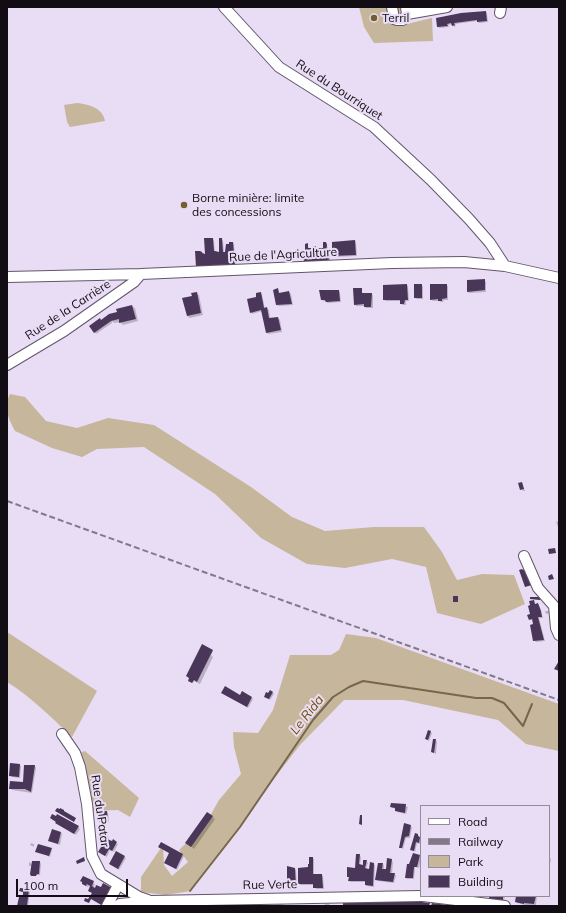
<!DOCTYPE html>
<html>
<head>
<meta charset="utf-8">
<style>
  body { margin:0 }
  #map { position:relative; width:566px; height:913px; overflow:hidden; background:#e9ddf5; font-family:Mulish,sans-serif }
  canvas { display:block }
  .frame { position:absolute; inset:0; border:8px solid #120d15; pointer-events:none }
  .legend { position:absolute; left:420px; top:805px; width:130px; height:92px; box-sizing:border-box; background:#e9ddf5; border:1px solid #938a9b; margin:0; padding:5px 7px; list-style:none; font-size:12px; color:#120d15 }
  .legend li { display:flex; align-items:center; gap:8px; height:20px }
  .legend b { width:20px; border:1px solid #938a9b }
  .scale { position:absolute; left:16px; top:879px; width:112px; height:18px; box-sizing:border-box; border:2px solid #120d15; border-top:0; padding-left:5px; font-size:12px; line-height:14px; white-space:nowrap; color:#120d15; -webkit-text-stroke:3px #e9ddf5; paint-order:stroke }
</style>
</head>
<body>
<div id="map">
<canvas width="566" height="913"></canvas>
<div class="frame"></div>
<ul class="legend">
<li><b style="height:5px;background:#fff"></b>Road</li>
<li><b style="height:5px;background:#827a8a"></b>Railway</li>
<li><b style="height:11px;background:#c6b69c"></b>Park</li>
<li><b style="height:11px;background:#493658"></b>Building</li>
</ul>
<div class="scale">100 m</div>
</div>
<script>
const context = document.querySelector('canvas').getContext('2d');
context.lineJoin = 'round';
function fill(path, color) { context.fillStyle = color; context.fill(path, 'evenodd'); }
function stroke(path, color, width, dash) { context.strokeStyle = color; context.lineWidth = width; context.lineCap = dash ? 'butt' : 'round'; context.setLineDash(dash || []); context.stroke(path); }
function drawText(font, color, halo, rows, align = 'center') {
  context.font = font + ' Mulish,sans-serif'; context.lineWidth = 4; context.setLineDash([]); context.textBaseline = 'middle'; context.strokeStyle = halo; context.fillStyle = color; for (const [text, x, y, turn = 0] of rows) {
    context.save(); context.translate(x, y); context.rotate((+turn || 0) * Math.PI / 180); context.textAlign = isNaN(turn) ? turn : align; if (halo) context.strokeText(text, 0, 0); context.fillText(text, 0, 0); context.restore();
  }
}
const green = new Path2D(`
  M 359,7 L 404,7 L 405,12 L 392,15 L 395,24 L 411,23 L 432,18 L 433,41 L 374,43 L 364,27 Z
  M 77,103 C 88,104 103,108 105,121 L 70,127 L 67,122 L 64,105 Z
  M 10,394 L 25,397 L 46,421 L 77,428 L 108,418 L 154,425 L 251,487 L 292,517 L 325,531 L 374,527 L 424,527 L 442,552 L 457,580 L 482,574 L 514,575 L 525,604 L 481,624 L 437,613 L 426,567 L 392,559 L 345,568 L 307,564 L 261,538 L 215,494 L 144,447 L 97,449 L 82,457 L 52,448 L 15,431 C 9,419 3,408 10,394 Z
  M 7,632 L 97,691 L 72,737 C 51,717 31,697 7,682 Z
  M 346,634 L 376,638 L 559,704 L 559,751 L 526,744 L 498,720 L 403,700 L 344,700 L 300,745 L 263,793 L 227,845 L 190,891 L 166,895 L 141,892 L 141,877 L 163,845 L 164,865 L 172,876 L 188,862 L 179,850 L 205,825 L 219,800 L 241,774 L 234,747 L 233,732 L 258,733 L 273,710 L 290,655 L 331,655 L 339,650 Z
  M 85,751 L 139,798 L 130,817 L 118,810 L 92,811 L 79,753 Z`);
const shadow = new Path2D(`
  M 486,12 L 487,14 L 488,22 L 479,23 L 477,21 L 455,24 L 456,26 L 454,27 L 452,24 L 448,25 L 449,27 L 439,28 L 438,27 L 437,18 Z
  M 213,239 L 214,241 L 215,252 L 220,253 L 221,239 L 223,241 L 224,253 L 226,253 L 233,243 L 234,244 L 236,266 L 198,268 L 202,252 L 206,255 Z
  M 355,241 L 356,243 L 357,256 L 335,257 L 333,256 Z
  M 326,243 L 327,245 L 328,251 L 326,251 L 330,254 L 330,263 L 306,251 L 307,244 L 309,249 L 314,249 L 316,247 L 318,249 L 324,249 Z
  M 484,280 L 486,282 L 486,292 L 469,293 L 468,292 Z
  M 407,285 L 408,287 L 409,301 L 406,301 L 406,305 L 402,305 L 401,301 L 386,301 L 384,300 Z
  M 422,285 L 423,287 L 423,299 L 417,299 L 415,298 Z
  M 446,285 L 448,286 L 448,300 L 444,300 L 443,302 L 441,302 L 439,301 L 433,301 L 431,299 Z
  M 361,289 L 363,294 L 371,294 L 373,295 L 373,308 L 366,308 L 365,306 L 356,306 L 355,304 Z
  M 278,290 L 280,294 L 289,292 L 291,294 L 293,305 L 279,306 L 277,305 Z
  M 339,291 L 340,293 L 341,302 L 328,303 L 322,300 Z
  M 196,293 L 199,295 L 203,315 L 190,318 L 187,316 L 193,297 Z
  M 260,293 L 262,295 L 265,309 L 267,308 L 269,310 L 270,319 L 278,318 L 280,320 L 282,332 L 268,334 L 267,333 L 262,311 L 252,314 L 251,312 Z
  M 132,306 L 135,308 L 138,321 L 123,325 L 120,322 L 114,323 L 112,321 L 112,323 L 96,334 L 90,326 Z
  M 522,483 L 525,491 L 523,491 L 519,484 Z
  M 559,521 L 559,529 L 556,522 Z
  M 535,605 L 539,606 L 543,618 L 539,618 L 545,641 L 536,642 L 534,640 L 534,625 L 533,619 L 530,620 L 530,615 Z
  M 545,611 L 549,611 L 550,613 L 546,614 Z
  M 202,646 L 213,651 L 211,655 L 213,657 L 200,684 L 194,681 L 193,683 L 189,681 Z
  M 272,692 L 274,694 L 270,700 L 266,698 Z
  M 227,696 L 241,696 L 252,698 L 253,699 L 248,708 Z
  M 430,732 L 432,733 L 429,741 L 426,739 Z
  M 436,740 L 437,742 L 436,754 L 432,752 Z
  M 19,765 L 21,766 L 20,778 L 12,777 L 11,776 Z
  M 35,766 L 36,768 L 32,793 L 12,790 L 10,788 L 24,783 Z
  M 391,804 L 406,806 L 408,807 L 406,814 L 397,812 L 396,809 L 391,807 Z
  M 106,812 L 108,813 L 109,822 L 102,823 L 100,821 Z
  M 207,813 L 215,819 L 194,849 L 189,845 Z
  M 56,818 L 78,827 L 80,829 L 76,835 L 58,824 Z
  M 405,824 L 412,827 L 410,838 L 406,838 L 403,849 L 401,848 Z
  M 61,832 L 62,834 L 60,845 L 49,841 Z
  M 418,835 L 421,840 L 420,844 L 417,843 L 415,852 L 412,850 Z
  M 107,837 L 109,838 L 108,840 L 118,844 L 114,852 L 110,850 L 107,857 L 101,854 Z
  M 31,843 L 34,844 L 34,847 L 30,845 Z
  M 51,849 L 52,850 L 50,857 L 36,851 Z
  M 183,855 L 184,856 L 177,870 L 165,863 Z
  M 359,855 L 361,857 L 360,865 L 363,866 L 366,861 L 368,863 L 366,869 L 370,870 L 373,864 L 375,865 L 374,887 L 367,886 L 366,885 L 366,882 L 350,882 L 349,881 L 350,878 L 348,876 L 356,869 Z
  M 419,856 L 421,857 L 419,868 L 415,867 L 414,879 L 407,879 L 406,878 Z
  M 124,857 L 126,858 L 119,870 L 110,864 Z
  M 549,857 L 551,859 L 550,864 L 549,863 Z
  M 312,858 L 314,859 L 314,875 L 322,875 L 323,877 L 324,889 L 316,889 L 314,885 L 301,885 L 299,884 L 309,868 Z
  M 391,860 L 393,862 L 392,874 L 396,875 L 394,883 L 378,881 L 376,879 L 383,864 L 384,866 L 384,870 L 387,870 Z
  M 29,862 L 32,864 L 32,862 L 40,862 L 41,864 L 40,875 L 33,875 L 32,866 L 29,866 Z
  M 295,869 L 296,870 L 297,888 L 290,888 L 288,887 Z
  M 83,877 L 95,884 L 93,888 L 104,906 L 90,898 L 93,893 L 91,886 L 89,885 L 88,887 L 84,885 Z
  M 20,889 L 29,890 L 30,892 L 28,906 L 18,906 L 23,898 L 24,893 L 20,891 Z
  M 490,896 L 505,896 L 504,901 L 491,900 Z
  M 517,896 L 537,896 L 536,905 L 525,905 L 517,903 L 516,902 Z
  M 329,903 L 330,906 L 324,906 L 325,904 Z
  M 276,904 L 283,904 L 284,906 L 276,906 Z`);
const stream = new Path2D(`
  M 190,891 L 240,827 L 313,720 L 333,697 L 349,687 L 363,681 L 476,698 L 492,698 L 504,703 L 523,726 L 532,704`);
const building = new Path2D(`
  M 486,11 L 487,21 L 477,22 L 477,20 L 454,23 L 455,25 L 452,26 L 451,23 L 447,24 L 448,26 L 437,27 L 436,18 L 461,13 Z
  M 204,238 L 213,238 L 214,251 L 215,251 L 219,252 L 219,238 L 222,238 L 223,252 L 225,252 L 226,244 L 229,244 L 229,242 L 233,242 L 235,265 L 196,267 L 195,251 L 200,251 L 202,252 L 202,253 L 205,254 Z
  M 355,240 L 356,255 L 332,256 L 332,242 Z
  M 323,242 L 326,242 L 327,245 L 326,252 L 328,252 L 329,262 L 304,263 L 303,250 L 305,250 L 305,244 L 308,243 L 308,248 L 313,248 L 313,246 L 316,246 L 316,252 L 318,252 L 318,248 L 323,248 Z
  M 485,279 L 485,290 L 467,292 L 467,280 Z
  M 407,284 L 408,300 L 405,300 L 404,304 L 400,304 L 400,300 L 383,300 L 383,285 Z
  M 414,284 L 422,284 L 422,298 L 414,298 Z
  M 430,284 L 447,284 L 447,298 L 442,299 L 442,301 L 438,301 L 438,299 L 430,300 Z
  M 278,288 L 279,293 L 289,291 L 292,304 L 276,305 L 273,290 Z
  M 353,288 L 362,288 L 362,293 L 372,293 L 371,307 L 364,307 L 364,304 L 354,305 Z
  M 319,290 L 339,290 L 340,301 L 326,302 L 325,300 L 321,300 Z
  M 197,292 L 201,313 L 187,316 L 182,298 L 192,296 L 191,293 Z
  M 261,292 L 264,308 L 267,307 L 269,318 L 278,317 L 281,330 L 266,333 L 261,310 L 250,313 L 247,299 L 256,297 L 256,293 Z
  M 132,305 L 136,319 L 119,323 L 119,319 L 111,321 L 94,333 L 89,326 L 100,318 L 101,320 L 109,314 L 117,312 L 116,309 Z
  M 522,482 L 524,489 L 520,490 L 518,483 Z
  M 555,548 L 556,553 L 549,554 L 548,549 Z
  M 522,569 L 523,570 L 527,569 L 532,585 L 525,587 L 519,570 Z
  M 552,574 L 554,579 L 549,580 L 548,576 Z
  M 453,596 L 458,596 L 458,602 L 453,602 Z
  M 530,597 L 540,597 L 540,600 L 530,599 Z
  M 534,600 L 535,604 L 538,603 L 541,611 L 542,617 L 538,617 L 544,640 L 533,641 L 530,625 L 533,624 L 532,619 L 529,620 L 527,615 L 530,614 L 528,606 L 530,605 L 529,601 Z
  M 202,644 L 213,650 L 197,682 L 194,680 L 192,683 L 188,681 L 189,678 L 186,676 Z
  M 559,661 L 559,671 L 554,669 Z
  M 225,686 L 240,695 L 242,691 L 252,697 L 247,707 L 221,693 Z
  M 270,690 L 273,692 L 269,699 L 264,697 L 266,692 L 268,693 Z
  M 428,730 L 431,731 L 428,740 L 425,739 Z
  M 433,739 L 436,739 L 434,753 L 431,752 Z
  M 10,763 L 20,764 L 19,777 L 9,776 Z
  M 24,765 L 35,765 L 31,792 L 25,789 L 9,789 L 10,781 L 23,782 Z
  M 391,803 L 406,804 L 405,813 L 395,811 L 395,808 L 390,807 Z
  M 57,808 L 60,809 L 60,808 L 64,810 L 64,811 L 76,818 L 74,822 L 55,811 Z
  M 107,811 L 108,821 L 99,822 L 98,812 Z
  M 207,812 L 213,816 L 191,847 L 185,843 Z
  M 52,814 L 56,816 L 57,814 L 79,826 L 74,834 L 55,823 L 56,822 L 50,818 Z
  M 360,815 L 362,815 L 362,825 L 359,824 Z
  M 404,823 L 411,825 L 409,836 L 405,837 L 402,848 L 399,848 Z
  M 52,829 L 61,832 L 58,844 L 48,841 Z
  M 101,833 L 108,836 L 107,839 L 112,841 L 113,839 L 117,842 L 112,851 L 109,849 L 105,856 L 98,852 L 104,842 L 98,839 Z
  M 415,833 L 418,834 L 418,836 L 420,837 L 419,843 L 416,842 L 414,851 L 410,850 Z
  M 161,842 L 183,854 L 176,869 L 164,863 L 169,853 L 158,847 Z
  M 38,844 L 52,848 L 49,856 L 35,852 Z
  M 116,851 L 125,856 L 118,869 L 109,864 Z
  M 413,853 L 420,855 L 417,867 L 414,867 L 413,878 L 405,878 L 407,864 L 409,864 Z
  M 356,854 L 360,854 L 359,864 L 363,865 L 363,860 L 367,860 L 365,868 L 369,869 L 370,862 L 374,863 L 373,886 L 365,885 L 365,881 L 348,881 L 349,877 L 347,877 L 347,867 L 355,868 Z
  M 84,857 L 85,861 L 77,864 L 76,861 Z
  M 309,857 L 313,857 L 313,874 L 322,874 L 323,888 L 313,888 L 313,884 L 298,884 L 298,868 L 308,867 L 308,864 L 309,864 Z
  M 387,858 L 392,859 L 390,873 L 395,873 L 393,882 L 375,880 L 378,863 L 383,863 L 382,869 L 386,869 Z
  M 32,861 L 40,861 L 39,874 L 37,874 L 36,876 L 31,876 L 30,874 Z
  M 287,866 L 295,868 L 296,887 L 287,887 Z
  M 83,876 L 94,881 L 92,886 L 95,888 L 96,885 L 101,887 L 103,883 L 112,888 L 103,906 L 91,899 L 89,903 L 84,901 L 85,898 L 88,899 L 92,893 L 88,891 L 90,886 L 87,884 L 86,886 L 82,884 L 82,882 L 80,881 Z
  M 20,888 L 29,889 L 27,906 L 17,906 L 19,897 L 23,897 L 23,892 L 19,891 Z
  M 489,896 L 503,896 L 503,900 L 489,899 Z
  M 516,896 L 536,896 L 534,904 L 524,903 L 524,904 L 515,902 Z
  M 413,901 L 430,903 L 429,906 L 343,906 L 343,902 Z
  M 432,903 L 448,905 L 448,906 L 431,906 Z
  M 233,904 L 248,904 L 248,906 L 233,906 Z`);
const minor = new Path2D(`
  M 224,7 L 279,67 L 374,127 L 431,180 L 469,219 L 490,243 L 505,266
  M 392,7 L 394,19 L 397,20 L 403,20 L 407,14 L 406,7
  M 500,13 L 501,7
  M 407,14 L 447,7
  M 7,277 L 141,274 L 392,263 L 464,262 L 505,266 L 559,278
  M 7,365 L 64,331 L 134,282 L 141,274
  M 524,556 L 538,588 L 554,606 L 556,628 L 559,635
  M 62,734 L 75,753 L 80,767 L 87,804 L 92,856 L 101,874 L 139,897 L 148,900
  M 423,896 L 505,906
  M 107,906 L 118,885
  M 117,906 L 120,904 L 151,901 L 421,896`);
const rail = new Path2D(`
  M 7,501 L 559,700`);
const markers = [
  [374,18,4,"#765d2e"],
  [184,205,4,"#765d2e"]
];
const poiNames = [
  ["Terril",382,18],
  ["Borne minière: limite",192,198],
  ["des concessions",192,212]
];
const streetNames = [
  ["Rue du Bourriquet",339,90,33],
  ["Rue de l'Agriculture",283,255,-3],
  ["Rue de la Carrière",68,310,-33],
  ["Rue du Patar",100,811,82],
  ["Rue Verte",270,885,-1]
];
const waterNames = [
  ["Le Rida",307,715,-52]
];
fill(green, '#c6b69c');
fill(shadow, '#0003');
stroke(stream, '#78664c', 2);
fill(building, '#493658');
stroke(minor, '#61566a', 12);
stroke(minor, '#fff', 10);
stroke(rail, '#827a8a', 2, [6, 3]);
for (const [x, y, r, color] of markers) { const dot = new Path2D(); dot.arc(x, y, r, 0, 2 * Math.PI); context.fillStyle = color; context.fill(dot); stroke(dot, '#e9ddf5', 1.5); }
drawText('12px', '#120d15', '#e9ddf5', poiNames, 'left');
drawText('12px', '#120d15', '#e9ddf5', streetNames);
drawText('italic 13px', '#725206', '#e9ddf5', waterNames);
</script>
</body>
</html>
